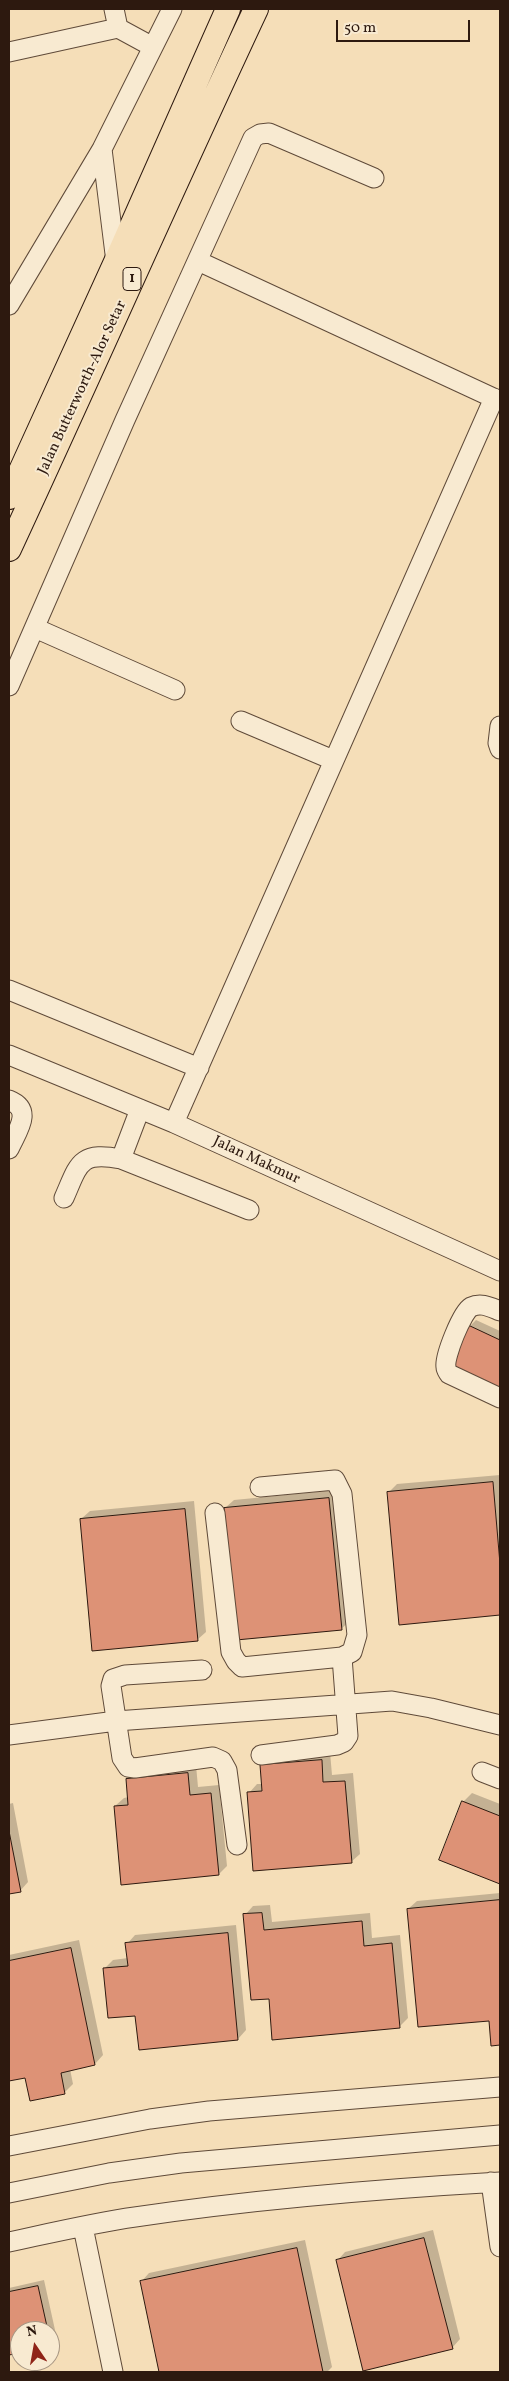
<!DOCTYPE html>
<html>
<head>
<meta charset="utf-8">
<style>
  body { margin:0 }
  #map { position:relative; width:509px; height:2381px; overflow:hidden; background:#f5deb8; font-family:Vollkorn,serif }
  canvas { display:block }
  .frame { position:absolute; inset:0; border:10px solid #2d190f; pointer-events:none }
  .north { position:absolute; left:10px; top:2321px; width:50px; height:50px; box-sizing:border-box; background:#f8ead1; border:1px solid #a79683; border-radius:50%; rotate:348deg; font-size:14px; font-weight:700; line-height:20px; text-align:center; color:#2d190f }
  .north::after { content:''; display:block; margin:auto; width:18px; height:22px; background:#8f2418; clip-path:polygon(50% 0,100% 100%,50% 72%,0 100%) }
  .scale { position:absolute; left:336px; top:20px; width:134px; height:22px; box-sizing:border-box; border:2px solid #2d190f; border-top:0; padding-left:6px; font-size:15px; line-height:18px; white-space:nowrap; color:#2d190f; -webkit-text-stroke:4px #f8ead1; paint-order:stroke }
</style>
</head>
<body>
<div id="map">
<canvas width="509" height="2381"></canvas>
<div class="frame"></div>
<div class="north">N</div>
<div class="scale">50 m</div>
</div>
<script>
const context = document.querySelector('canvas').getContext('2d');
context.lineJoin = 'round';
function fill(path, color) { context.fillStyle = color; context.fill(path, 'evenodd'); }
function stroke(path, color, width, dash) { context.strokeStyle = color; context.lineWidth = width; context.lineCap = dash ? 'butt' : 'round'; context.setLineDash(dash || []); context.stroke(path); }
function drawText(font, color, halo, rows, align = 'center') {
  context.font = font + ' Vollkorn,serif'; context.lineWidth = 4; context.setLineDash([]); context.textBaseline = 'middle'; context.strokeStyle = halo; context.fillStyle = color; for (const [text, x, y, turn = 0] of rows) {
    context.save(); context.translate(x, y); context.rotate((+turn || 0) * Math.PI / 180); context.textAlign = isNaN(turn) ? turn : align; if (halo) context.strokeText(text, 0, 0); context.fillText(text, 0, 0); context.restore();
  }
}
const shadow = new Path2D(`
  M 476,1320 L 500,1331 L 500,1389 L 470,1326 Z
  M 500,1475 L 500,1614 L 401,1623 L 388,1493 L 397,1484 Z
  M 337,1490 L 350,1621 L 341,1629 L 225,1508 L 234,1500 Z
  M 194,1501 L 206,1632 L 197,1640 L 81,1519 L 90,1511 Z
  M 330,1752 L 332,1775 L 353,1773 L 360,1854 L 351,1862 L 249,1793 L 257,1784 L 262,1784 L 261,1766 L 269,1757 Z
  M 196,1765 L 198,1787 L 219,1785 L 227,1866 L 219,1874 L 115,1806 L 124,1798 L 129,1797 L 127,1779 L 135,1771 Z
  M 472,1793 L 500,1804 L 500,1882 L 440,1860 L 463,1802 Z
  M 13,1803 L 28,1882 L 20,1891 L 9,1893 L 9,1804 Z
  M 500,1893 L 500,2044 L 492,2045 L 490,2020 L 408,1909 L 417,1901 Z
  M 270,1905 L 272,1922 L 370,1913 L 372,1938 L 400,1935 L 408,2018 L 399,2027 L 270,1997 L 245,1915 L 253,1906 Z
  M 236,1925 L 246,2030 L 238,2039 L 140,2049 L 137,2014 L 104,1969 L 113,1960 L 128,1958 L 127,1944 L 135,1935 Z
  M 79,1940 L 103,2055 L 95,2064 L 70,2069 L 73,2084 L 65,2092 L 26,2077 L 9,2080 L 9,1955 Z
  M 433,2230 L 460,2339 L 452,2348 L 337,2261 L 345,2252 Z
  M 305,2240 L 332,2367 L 327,2372 L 160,2372 L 141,2282 L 149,2273 Z
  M 44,2280 L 57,2339 L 50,2345 L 50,2331 L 20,2331 L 20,2352 L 9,2354 L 9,2288 Z`);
const building = new Path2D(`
  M 468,1325 L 500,1340 L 500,1391 L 449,1367 Z
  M 493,1482 L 500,1564 L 500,1615 L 399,1625 L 387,1492 Z
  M 329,1498 L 342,1630 L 236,1640 L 224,1508 Z
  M 185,1509 L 198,1641 L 92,1651 L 80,1519 Z
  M 322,1760 L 323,1782 L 345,1781 L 352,1863 L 253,1871 L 247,1792 L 262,1791 L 260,1765 Z
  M 188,1773 L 190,1795 L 211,1793 L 219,1875 L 121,1885 L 114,1806 L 128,1805 L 126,1779 Z
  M 462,1801 L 500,1816 L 500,1884 L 439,1860 Z
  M 9,1831 L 21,1892 L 9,1894 Z
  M 500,1900 L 500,2045 L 491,2046 L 489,2021 L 418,2027 L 407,1909 Z
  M 262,1913 L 264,1930 L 362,1921 L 364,1946 L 392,1943 L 400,2028 L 272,2040 L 269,1999 L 251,2000 L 243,1914 Z
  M 228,1933 L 238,2040 L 139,2050 L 135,2016 L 108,2018 L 103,1968 L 128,1966 L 125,1943 Z
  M 71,1948 L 95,2065 L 61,2073 L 65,2094 L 30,2101 L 25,2078 L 9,2081 L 9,1961 Z
  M 424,2238 L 453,2349 L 363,2371 L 336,2260 Z
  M 297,2248 L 323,2372 L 159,2372 L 140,2281 Z
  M 38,2286 L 48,2331 L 20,2331 L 20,2353 L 9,2355 L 9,2292 Z`);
const minor = new Path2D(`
  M 114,9 L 118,28
  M 9,52 L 118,28 L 153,47
  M 102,149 L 116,262
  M 198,261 L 500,401
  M 9,305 L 102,149 L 172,9
  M 35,628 L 175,690
  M 9,686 L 125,420 L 253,138 L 260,134 L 269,133 L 374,178
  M 241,721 L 333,760
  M 500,726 L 498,743 L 500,749
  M 9,990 L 199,1068
  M 9,1055 L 174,1123 L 500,1271
  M 9,1100 C 34,1110 17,1131 9,1149
  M 140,1109 L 121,1159 L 249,1210
  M 174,1123 L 494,398
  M 64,1198 C 79,1164 79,1151 121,1159
  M 500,1311 C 490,1307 481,1302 471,1307 C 462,1312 444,1357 446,1367 C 446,1370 448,1372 449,1374 L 500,1398
  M 260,1487 L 335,1480 L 342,1494 L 357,1635 L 352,1652 L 342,1657 L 348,1736 L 344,1742 L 337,1745 L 261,1755
  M 215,1513 L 231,1652 L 236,1661 L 242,1667 L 342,1657
  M 202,1670 L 125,1675 L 113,1679 L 111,1686 L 122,1758 L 128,1767 L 135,1768 L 213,1757 L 222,1761 L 227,1770 L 237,1845
  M 9,1735 L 116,1721 L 392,1701 L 431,1708 L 500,1725
  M 482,1772 L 500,1779
  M 9,2146 L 150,2119 L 209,2111 L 500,2087
  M 491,2182 L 500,2247
  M 9,2193 L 109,2173 L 181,2163 L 500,2135
  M 83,2227 L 113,2372
  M 9,2242 C 51,2233 93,2223 135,2217 C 256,2199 378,2189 500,2182`);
const major = new Path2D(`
  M 9,497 L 116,262 L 228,9
  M 9,549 C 92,370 172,188 256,9`);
const shields = [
  [132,279,18]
];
const shieldNames = [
  ["1",132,279]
];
const streetNames = [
  ["Jalan Butterworth-Alor Setar",83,388,-65],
  ["Jalan Makmur",256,1161,25]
];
fill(shadow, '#0003');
fill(building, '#dd9276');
stroke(building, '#2d190f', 1);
stroke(minor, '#5f4a39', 21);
stroke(major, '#2d190f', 26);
stroke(minor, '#f8ead1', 19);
stroke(major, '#f5deb8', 24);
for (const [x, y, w] of shields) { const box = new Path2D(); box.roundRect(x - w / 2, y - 11.5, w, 23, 4); context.fillStyle = '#f8ead1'; context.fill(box); stroke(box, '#2d190f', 1); }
drawText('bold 14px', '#2d190f', null, shieldNames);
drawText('15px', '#2d190f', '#f8ead1', streetNames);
</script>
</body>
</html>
